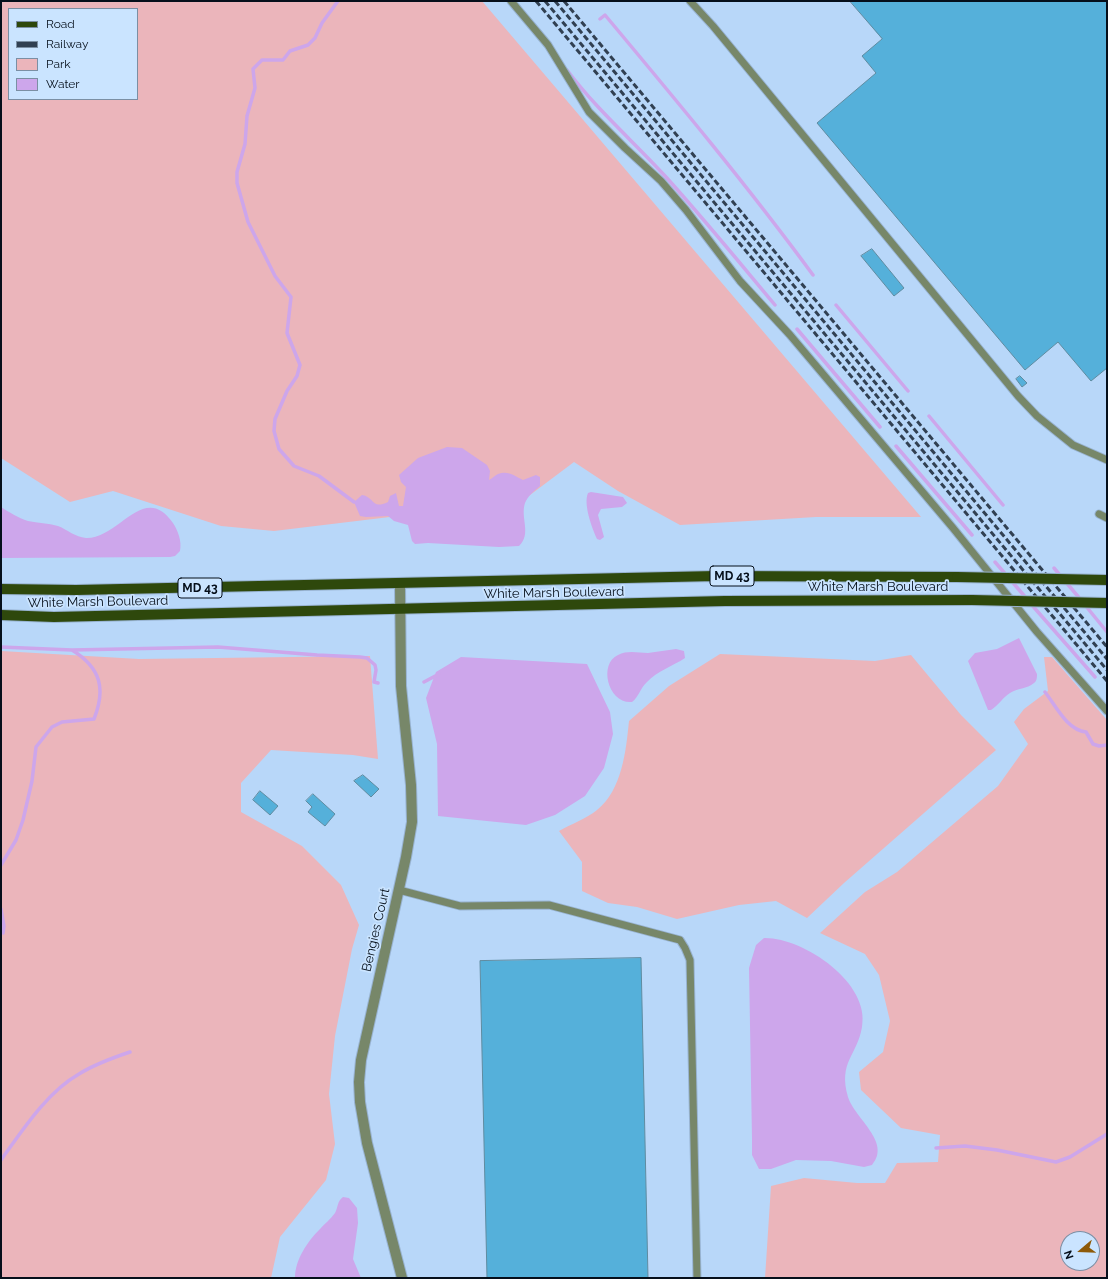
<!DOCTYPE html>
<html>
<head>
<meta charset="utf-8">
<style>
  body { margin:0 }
  #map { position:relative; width:1108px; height:1279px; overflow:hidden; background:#b8d7f9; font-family:Raleway,sans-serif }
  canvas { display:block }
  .frame { position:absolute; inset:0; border:2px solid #050f1b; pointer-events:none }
  .legend { position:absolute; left:8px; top:8px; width:130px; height:92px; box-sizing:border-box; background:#cae4ff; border:1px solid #7b8fa4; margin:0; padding:5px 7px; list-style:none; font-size:12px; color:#050f1b }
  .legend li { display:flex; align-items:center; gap:8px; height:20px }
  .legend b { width:20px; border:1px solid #7b8fa4 }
  .north { position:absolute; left:1060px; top:1231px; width:40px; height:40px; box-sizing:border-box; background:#cae4ff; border:1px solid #7b8fa4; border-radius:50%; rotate:251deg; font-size:11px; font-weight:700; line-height:16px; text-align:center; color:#050f1b }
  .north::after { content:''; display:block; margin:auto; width:14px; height:18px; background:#8e5a09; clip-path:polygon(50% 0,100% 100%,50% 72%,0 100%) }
</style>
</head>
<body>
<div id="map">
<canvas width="1108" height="1279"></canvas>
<div class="frame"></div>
<ul class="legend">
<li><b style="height:5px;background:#2e480c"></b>Road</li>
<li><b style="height:5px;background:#314052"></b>Railway</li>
<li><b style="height:11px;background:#ebb5bb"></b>Park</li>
<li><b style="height:11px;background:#cda6eb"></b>Water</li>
</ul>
<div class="north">N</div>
</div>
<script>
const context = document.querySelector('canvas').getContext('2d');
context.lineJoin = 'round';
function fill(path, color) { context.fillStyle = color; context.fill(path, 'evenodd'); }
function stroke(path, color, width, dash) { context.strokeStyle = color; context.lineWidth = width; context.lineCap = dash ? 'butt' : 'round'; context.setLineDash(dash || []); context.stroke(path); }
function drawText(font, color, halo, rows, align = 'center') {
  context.font = font + ' Raleway,sans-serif'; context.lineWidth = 3.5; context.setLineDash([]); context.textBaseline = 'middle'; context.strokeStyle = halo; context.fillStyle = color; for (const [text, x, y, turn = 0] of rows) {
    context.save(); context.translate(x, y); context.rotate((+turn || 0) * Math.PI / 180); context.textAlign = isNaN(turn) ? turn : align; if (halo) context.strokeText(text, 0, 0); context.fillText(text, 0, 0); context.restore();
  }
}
const green = new Path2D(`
  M 1,1 L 482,1 L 921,517 L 816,517 L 680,525 L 618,491 L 574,462 L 506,513 L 398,516 L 274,531 L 221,526 L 113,491 L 70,502 L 1,458 ZM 9,9 L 137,9 L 137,99 L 9,99 Z
  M 1,651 L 139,659 L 370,656 L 378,759 L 353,755 L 271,750 L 241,783 L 241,812 L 302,846 L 341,885 L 359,925 L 352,949 L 335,1036 L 329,1094 L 335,1144 L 326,1180 L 280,1237 L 271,1278 L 1,1278 Z
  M 720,654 L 875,661 L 911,655 L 961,715 L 996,750 L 844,883 L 807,918 L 776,901 L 739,905 L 677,919 L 637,907 L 608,903 L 582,891 L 582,862 L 559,831 C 571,824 586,819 597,810 C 622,790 626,751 629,721 L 669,686 Z
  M 1044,657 L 1052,657 L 1107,720 L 1107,1278 L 765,1278 L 771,1186 L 804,1178 L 857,1183 L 885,1183 L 897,1163 L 938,1162 L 940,1135 L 901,1128 L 861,1090 L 859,1072 L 883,1052 L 890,1021 L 879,975 L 865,954 L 820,933 L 865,892 L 897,872 L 998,786 L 1028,744 L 1014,722 L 1024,709 L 1048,691 ZM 1068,1239 L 1092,1239 L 1092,1263 L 1068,1263 Z`);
const water = new Path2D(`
  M 447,447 L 462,448 L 487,465 L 490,471 L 489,480 C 493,478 494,476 498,474 C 508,470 515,476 523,480 L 536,475 L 540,477 L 540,486 C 534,491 528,496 525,503 C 520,518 532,534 519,546 L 499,547 L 428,543 L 415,544 L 412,541 L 408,525 L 394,521 L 388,516 L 366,517 L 360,516 L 354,502 L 362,495 C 375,497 371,510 388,502 L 390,496 L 396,493 L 399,506 L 403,506 L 406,487 L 401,482 L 399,475 L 418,458 Z
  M 591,492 L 623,497 L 627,503 L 622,507 L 601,509 L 598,515 L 604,537 L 600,540 L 597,539 C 592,528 583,504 588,493 Z
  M 1,507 C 9,512 18,518 28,521 C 38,523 48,523 58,526 C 68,530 75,537 86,538 C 119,539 144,481 173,523 C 178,531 182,541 180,551 L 175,556 L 170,557 L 1,558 Z
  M 1019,638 L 1037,674 C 1037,677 1037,681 1034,683 C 1027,689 1017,688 1010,693 C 1003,697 999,705 991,710 L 988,710 L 968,661 L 975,653 L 997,649 Z
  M 676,649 L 684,651 L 685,658 C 673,666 657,671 647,682 C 640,688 639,697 632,702 C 608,704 598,664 618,655 C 628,650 638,653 648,653 C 657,652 667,650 676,649 Z
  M 461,657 L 587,664 L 610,712 L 613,734 L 604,768 L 585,796 L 555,815 L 526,825 L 438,816 L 437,744 L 426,698 L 436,672 Z
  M 764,938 C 803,937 871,983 862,1027 C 857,1056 838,1062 848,1097 C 855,1119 892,1142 872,1165 L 864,1167 L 831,1161 L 796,1160 L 771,1169 L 759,1169 L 752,1155 L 752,1139 L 749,968 L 756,945 Z
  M 343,1197 L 349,1198 L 357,1208 L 358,1223 L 353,1259 L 361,1278 L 295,1278 C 295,1260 307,1242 320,1229 C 324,1224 331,1219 335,1213 C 338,1208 337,1201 343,1197 Z`);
const stream = new Path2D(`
  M 338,1 L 322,23 L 315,38 L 308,45 L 290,51 L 283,60 L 262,60 L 253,69 L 255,88 L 247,116 L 245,144 L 237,172 L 237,183 L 248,222 L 275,276 L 291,297 L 287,333 L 300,365 L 297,376 L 287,391 L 275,419 L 274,431 L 279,449 L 294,466 L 319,476 L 354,502
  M 600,19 L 605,15 C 676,100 747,185 813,275
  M 567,70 C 596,109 633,141 666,177 C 704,219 739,262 775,305
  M 836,305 L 908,391
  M 797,329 L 880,427
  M 929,416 L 1003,505
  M 896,446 L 972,535
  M 995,562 L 1027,599
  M 1054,568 L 1081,600
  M 1031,604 L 1095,677
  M 1085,605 L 1107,632
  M 1,647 L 72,650 L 218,647 L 317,655 L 360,657 L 367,658 L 375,665 L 376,670 L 374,682 L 378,683
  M 424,682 L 439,674
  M 1045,692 C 1056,706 1067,730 1086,732 L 1093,744 L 1099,746 L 1107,745
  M 1,865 L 16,840 L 23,820 L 32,781 L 36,747 L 52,727 L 62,722 L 94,719 C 106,689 101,668 72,650
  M 1,909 L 4,926 L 3,933
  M 936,1148 L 965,1146 L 997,1150 L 1056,1162 L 1070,1157 L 1107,1134
  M 1,1160 C 22,1131 47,1092 79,1074 C 95,1064 112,1058 130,1052`);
const building = new Path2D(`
  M 850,1 L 1107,1 L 1107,368 L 1091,381 L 1058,342 L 1025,370 L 817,123 L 876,73 L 862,56 L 882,39 Z
  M 872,249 L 904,288 L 894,296 L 861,256 Z
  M 1020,376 L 1027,383 L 1022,387 L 1016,379 Z
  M 363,775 L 379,789 L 371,797 L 354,781 Z
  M 260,791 L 278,806 L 270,815 L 253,800 Z
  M 313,794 L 335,814 L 325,826 L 308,812 L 312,807 L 306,801 Z
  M 641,958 L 648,1278 L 487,1278 L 480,961 Z`);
const service = new Path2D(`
  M 511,1 L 548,45 L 589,112 L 625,148 L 661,181 L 686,210 L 740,281 L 790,335 L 953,528 L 1037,632 L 1107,711
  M 690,1 L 713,26 L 1018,396 L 1037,416 L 1073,445 L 1107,460
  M 1099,514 L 1107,518
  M 399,890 L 460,906 L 549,905 L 680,940 L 685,948 L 690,960 L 697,1278`);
const minor = new Path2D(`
  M 400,584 L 401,686 L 411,785 L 412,822 L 406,857 L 361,1060 L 359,1082 L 360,1102 L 367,1143 L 402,1278`);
const primary = new Path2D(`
  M 1,589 L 76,590 L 716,576 L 957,577
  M 1,615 L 54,617 L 725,601 L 972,600`);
const rail = new Path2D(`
  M 536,1 L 1107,681
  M 545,1 L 1107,670
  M 555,1 L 1107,659
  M 564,1 L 1107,647`);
const primaryBridge = new Path2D(`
  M 957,577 L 1107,580
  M 972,600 L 1107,603`);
const shields = [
  [732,576,44],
  [200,588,44]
];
const shieldNames = [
  ["MD 43",732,576],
  ["MD 43",200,588]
];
const streetNames = [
  ["White Marsh Boulevard",878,587],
  ["White Marsh Boulevard",554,593,-1],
  ["White Marsh Boulevard",98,602,-1],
  ["Bengies Court",376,930,-77]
];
fill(green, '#ebb5bb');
fill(water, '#cda6eb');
stroke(stream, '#cda6eb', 3.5);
fill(building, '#55b0da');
stroke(building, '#5f8ba0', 1);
stroke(service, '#98b3d1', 9);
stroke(minor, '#98b3d1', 12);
stroke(primary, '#98b3d1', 12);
stroke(service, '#778769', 7);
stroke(minor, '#778769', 10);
stroke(primary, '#2e480c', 10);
stroke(rail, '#314052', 3, [6, 3]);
stroke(primaryBridge, '#98b3d1', 12, []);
stroke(primaryBridge, '#2e480c', 10);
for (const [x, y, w] of shields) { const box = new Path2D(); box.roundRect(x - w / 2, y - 10, w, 20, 3); context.fillStyle = '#cae4ff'; context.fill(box); stroke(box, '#050f1b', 1); }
drawText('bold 12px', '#050f1b', null, shieldNames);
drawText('13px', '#050f1b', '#cae4ff', streetNames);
</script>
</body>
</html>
